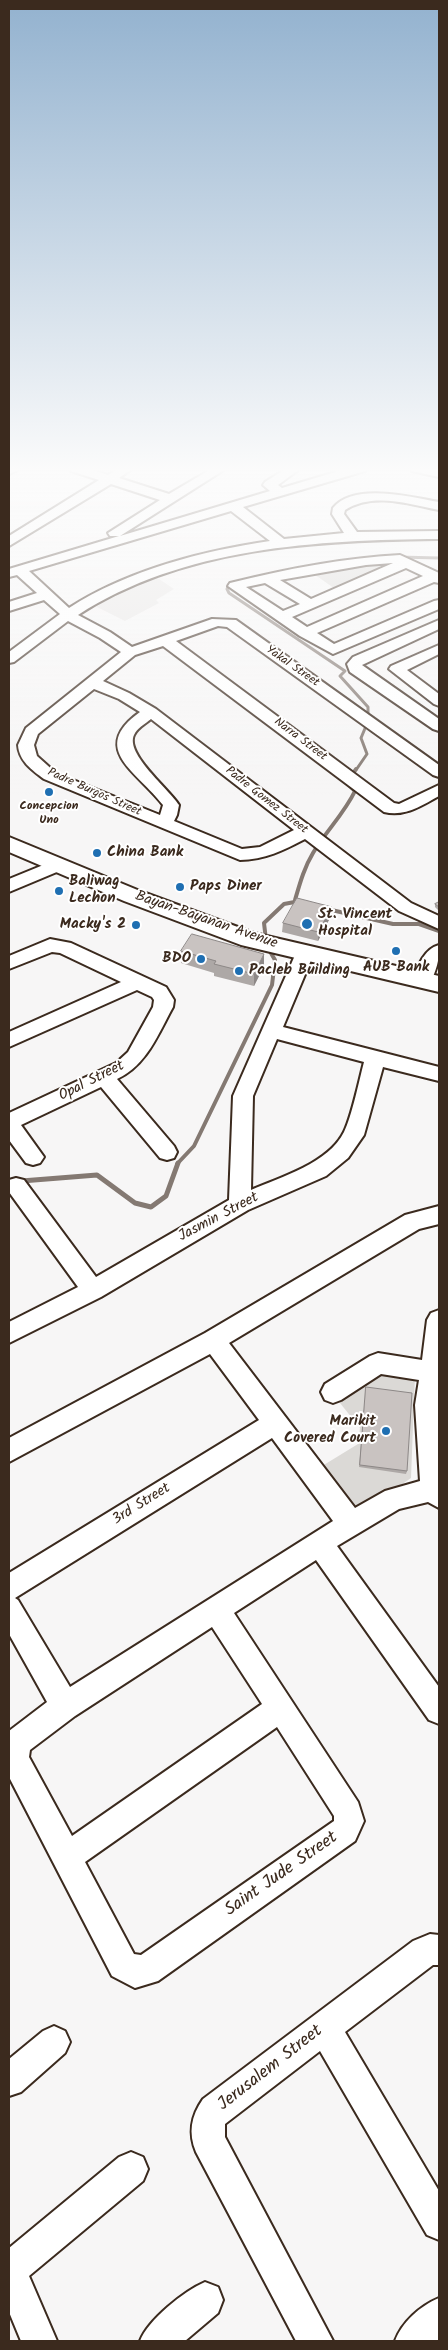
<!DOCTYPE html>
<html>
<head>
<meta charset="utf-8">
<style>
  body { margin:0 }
  #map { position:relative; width:448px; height:2350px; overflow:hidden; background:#f7f6f6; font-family:Kalam,sans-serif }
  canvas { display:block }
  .frame { position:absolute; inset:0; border:10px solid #3b2a1e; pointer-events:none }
</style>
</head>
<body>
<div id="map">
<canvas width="448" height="2350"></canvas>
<div class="frame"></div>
</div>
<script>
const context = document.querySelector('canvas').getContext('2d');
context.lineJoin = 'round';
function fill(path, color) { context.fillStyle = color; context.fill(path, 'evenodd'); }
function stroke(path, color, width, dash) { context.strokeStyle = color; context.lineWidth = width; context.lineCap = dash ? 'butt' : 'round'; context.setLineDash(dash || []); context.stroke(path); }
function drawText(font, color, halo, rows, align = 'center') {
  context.font = font + ' Kalam,sans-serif'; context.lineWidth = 4; context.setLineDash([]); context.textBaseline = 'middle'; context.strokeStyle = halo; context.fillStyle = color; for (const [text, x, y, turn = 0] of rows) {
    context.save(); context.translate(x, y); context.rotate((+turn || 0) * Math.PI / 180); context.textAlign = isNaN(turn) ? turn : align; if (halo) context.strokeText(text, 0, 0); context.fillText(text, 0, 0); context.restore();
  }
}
const built = new Path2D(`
  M 156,577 L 174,589 L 156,600 L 159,603 L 125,621 L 93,605 L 122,590 Z`);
const green = new Path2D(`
  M 403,561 L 338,591 L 311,572 L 345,566 Z
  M 381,1370 L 415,1375 L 411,1478 L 352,1519 L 314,1471 L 358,1444 L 360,1428 L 336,1398 Z`);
const streamFar2 = new Path2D(`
  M 398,557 L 439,558
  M 235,582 L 229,584 L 227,589 L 229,593 L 345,671 L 340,676 L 368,707 L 368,715
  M 356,770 L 367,754 L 361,738 L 366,726`);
const streamFar1 = new Path2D(`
  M 352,775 L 356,769
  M 295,900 C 300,883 304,868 313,853 C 326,831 344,814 355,791 L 349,785
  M 327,909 L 393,924 L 419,924 L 439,931
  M 266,940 L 264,923 L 284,904 L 300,901
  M 177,1164 L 194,1146 L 272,985 L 275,960 L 268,948`);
const stream = new Path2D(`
  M 9,1182 L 97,1175 L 135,1203 L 151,1207 L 166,1196 L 178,1163`);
const minor = new Path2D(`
  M 69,468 L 86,468 L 108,475 L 119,468 L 133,468 L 119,478 L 169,494 L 213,468 L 227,468 L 120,536 L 270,491 L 263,485 L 265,482 L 287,468 L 301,468 L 278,485 L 282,488 L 349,468 L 367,468 L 365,471 L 243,507 L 284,539 L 344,533 L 332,514 L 333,508 C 353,482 411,497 439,502 L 439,510 C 409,504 373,492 345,510 L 344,514 L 357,532 L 439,531 L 439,539 C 317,540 183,547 78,615 L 110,632 L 132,647 L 212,619 L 236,620 L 439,765 L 439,777 L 433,775 L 227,627 L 218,626 L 176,641 L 394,803 L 399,804 L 439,785 L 439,796 C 421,806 405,817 384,812 L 163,646 L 135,655 L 103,681 L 129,693 L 156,709 L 411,903 L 439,916 L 439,929 L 399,911 L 305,839 C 284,850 264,860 240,860 L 44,779 C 32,770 19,761 18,745 L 26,728 L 121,652 L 100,638 L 68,621 L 14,662 L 9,663 L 9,652 L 60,614 L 44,600 L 9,611 L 9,602 L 37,593 L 17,575 L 9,577 L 9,569 L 119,536 L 110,536 L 108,533 L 160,500 L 111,484 L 9,546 L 9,536 L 99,480 L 71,471 ZM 231,511 L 270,541 C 202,551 128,570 69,608 L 29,571 ZM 94,689 L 119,699 L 140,712 C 88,749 138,772 163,805 L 160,815 L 56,773 L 37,756 L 34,745 L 38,734 ZM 151,719 L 294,830 L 260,847 L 242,849 L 174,821 L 177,815 L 179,805 C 169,789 125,754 134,735 C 137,728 145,724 151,719 Z
  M 410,468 L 439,469 L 439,477 L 412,471 Z
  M 400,555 L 439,573 L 439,583 L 434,582 L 317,633 L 334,644 L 434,601 L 439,600 L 439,609 L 333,654 L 300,636 L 228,586 L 230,583 C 286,569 343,558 400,555 ZM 393,563 L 311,599 L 280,580 L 366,565 ZM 406,568 L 423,576 L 307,627 L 292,617 ZM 265,583 L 300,604 L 283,611 L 246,587 Z
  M 439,620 L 439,629 L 362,665 L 439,719 L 439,731 L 433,729 L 350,672 L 347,664 L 353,657 Z
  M 439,645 L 439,654 L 407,670 L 439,694 L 439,706 L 434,704 L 389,669 L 391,666 Z
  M 58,859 L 64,861 L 67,865 L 64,869 L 9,892 L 9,879 Z
  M 50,939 L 71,943 L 166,987 L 174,1000 L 173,1007 C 158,1034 147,1065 117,1079 L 174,1146 L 177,1152 L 174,1158 L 167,1160 L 160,1158 L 101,1087 L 21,1125 L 44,1157 L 40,1163 L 33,1165 L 26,1163 L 9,1140 L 9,1113 L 116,1063 L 128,1052 L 153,1007 L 154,1000 L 152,997 L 137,990 L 9,1047 L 9,1032 L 121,982 L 60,953 L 52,952 L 9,969 L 9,956 Z
  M 439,945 C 440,959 436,972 429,985 L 422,987 L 415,985 L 413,980 C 418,966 424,949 439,945 Z
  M 305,947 L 312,949 L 314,953 L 283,1027 L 439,1067 L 439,1081 L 383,1067 L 364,1135 L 348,1158 L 326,1176 L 248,1210 L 101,1297 L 9,1343 L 9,1322 L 78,1287 L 9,1192 L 9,1180 L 16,1178 L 24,1180 L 96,1277 L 229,1200 L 233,1096 L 296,953 L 298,949 ZM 277,1039 L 364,1062 C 359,1081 352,1116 344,1132 C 329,1163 281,1177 251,1190 L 253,1096 Z
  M 439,1206 L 439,1224 L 419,1229 L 229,1343 L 355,1508 L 385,1491 L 420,1481 L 415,1405 L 419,1380 L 381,1374 L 341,1400 L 333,1403 L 325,1400 L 321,1392 L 325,1384 L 370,1356 L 378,1353 L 422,1360 L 427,1320 L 431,1313 L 439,1310 L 439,1508 L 428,1502 L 399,1509 L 337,1546 L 439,1687 L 439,1724 L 429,1720 L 316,1560 L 234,1613 L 358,1802 L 364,1821 L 355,1841 L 158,1981 L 135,1988 L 112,1976 L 9,1777 L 9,1731 L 47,1702 L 9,1634 L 9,1573 L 259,1420 L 210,1354 L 9,1462 L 9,1438 L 205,1333 L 405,1215 ZM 272,1438 L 333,1521 L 70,1687 L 18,1600 L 15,1598 ZM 212,1627 L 262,1704 L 72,1836 L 29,1757 L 30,1750 L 75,1716 ZM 277,1727 L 334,1816 L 334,1821 L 141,1955 L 134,1954 L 85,1862 Z
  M 430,1934 L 439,1935 L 439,1965 L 433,1965 L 345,2032 L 439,2191 L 439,2240 L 427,2235 L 320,2051 L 225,2124 L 225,2137 L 333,2341 L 296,2341 L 196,2152 C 188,2133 191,2116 203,2099 L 413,1941 Z
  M 54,2026 L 65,2031 L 70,2042 L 65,2053 L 21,2092 L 9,2096 L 9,2059 L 43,2031 Z
  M 131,2152 L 143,2157 L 148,2169 L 143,2181 L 29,2276 L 57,2341 L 21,2341 L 9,2312 L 9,2248 L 119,2157 Z
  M 205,2282 L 218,2287 L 223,2300 L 218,2313 L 185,2341 L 140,2341 C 148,2320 184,2291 205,2282 Z
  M 439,2298 L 439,2341 L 395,2341 C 402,2322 420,2306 439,2298 Z`);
const major = new Path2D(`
  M 9,468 L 19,468 L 16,471 L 9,474 Z
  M 9,837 L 140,891 L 254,933 L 439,976 L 439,992 L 241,945 L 124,901 L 9,852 Z`);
const wall = new Path2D(`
  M 439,902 L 439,911 L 435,907 L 435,904 Z
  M 332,907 L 331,916 L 318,941 L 282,932 L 283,923 Z
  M 181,951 L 264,954 L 264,966 L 254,986 L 214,976 L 214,973 L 181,963 Z
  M 366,1387 L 407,1471 L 406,1474 L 359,1467 Z`);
const shadedWall = new Path2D(`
  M 332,907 L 331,916 L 318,941 L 318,932 Z
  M 264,954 L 264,966 L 254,986 L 254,974 Z`);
const building = new Path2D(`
  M 297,898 L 332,907 L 318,932 L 283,923 Z
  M 439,902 L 439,907 L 435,904 Z
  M 192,934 L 264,954 L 254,974 L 214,964 L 216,961 L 181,951 Z
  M 366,1387 L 412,1393 L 407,1471 L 360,1465 Z`);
const markers = [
  [49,792,5,"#1f6fb2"],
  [97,853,5,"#1f6fb2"],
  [180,887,5,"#1f6fb2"],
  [59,891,5,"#1f6fb2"],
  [307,924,6,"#1f6fb2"],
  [136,925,5,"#1f6fb2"],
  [396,951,5,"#1f6fb2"],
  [201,959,5,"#1f6fb2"],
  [239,971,5,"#1f6fb2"],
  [386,1431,5,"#1f6fb2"]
];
const farStreetnames = [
  ["Yakal Street",292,667,35],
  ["Narra Street",300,740,37],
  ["Padre Burgos Street",94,793,24],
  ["Padre Gomez Street",266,801,38]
];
const farPoinames = [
  ["Concepcion",49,807],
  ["Uno",49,821]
];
const poiNames = [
  ["China Bank",107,853],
  ["Baliwag",69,882],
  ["Lechon",69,899],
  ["Paps Diner",190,887],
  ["St. Vincent",318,915],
  ["Hospital",318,932],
  ["Macky's 2",126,925,"right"],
  ["BDO",191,959,"right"],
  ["AUB Bank",396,968,"center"],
  ["Pacleb Building",249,971],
  ["Marikit",376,1422,"right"],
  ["Covered Court",376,1439,"right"]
];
const streetNames = [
  ["Bayan-Bayanan Avenue",206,921,19],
  ["Opal Street",92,1082,-27],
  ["Jasmin Street",219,1218,-28],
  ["3rd Street",142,1505,-32]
];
const nearStreetnames = [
  ["Saint Jude Street",282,1875,-35],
  ["Jerusalem Street",271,2069,-38]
];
fill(built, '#e9e7e6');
fill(green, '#dbd9d6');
stroke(streamFar2, '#847972', 3);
stroke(streamFar1, '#847972', 4);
stroke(stream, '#847972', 5);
stroke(minor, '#3b2a1e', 4);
stroke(major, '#3b2a1e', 4);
fill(minor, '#fff');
fill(major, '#fff');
fill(wall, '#ada8a6');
fill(shadedWall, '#8d8887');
fill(building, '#c9c3c1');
stroke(building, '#8d8887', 1);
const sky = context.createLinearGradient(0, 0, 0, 797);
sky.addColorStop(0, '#93b2cf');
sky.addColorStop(0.59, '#fbfbfb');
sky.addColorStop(1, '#fbfbfb00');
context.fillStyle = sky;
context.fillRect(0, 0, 448, 797);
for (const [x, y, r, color] of markers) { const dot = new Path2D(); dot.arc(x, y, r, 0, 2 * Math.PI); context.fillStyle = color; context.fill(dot); stroke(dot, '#fff', 2); }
drawText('12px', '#3b2a1e', '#fff', farStreetnames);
drawText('bold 12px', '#3b2a1e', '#fff', farPoinames);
drawText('bold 15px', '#3b2a1e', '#fff', poiNames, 'left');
drawText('15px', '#3b2a1e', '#fff', streetNames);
drawText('18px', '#3b2a1e', '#fff', nearStreetnames);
</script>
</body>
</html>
